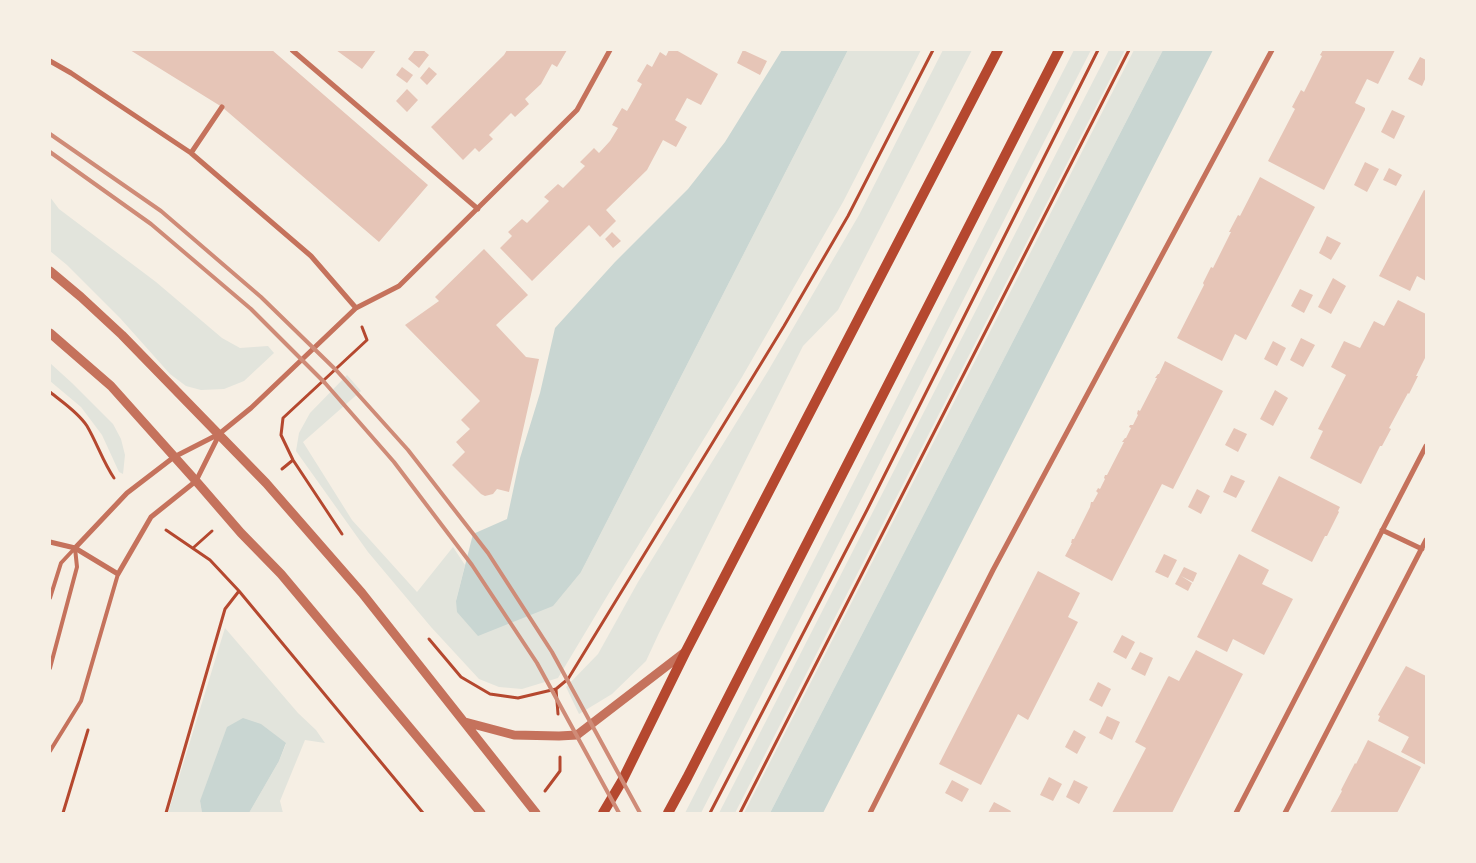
<!DOCTYPE html>
<html>
<head>
<meta charset="utf-8">
<style>
  body { margin:0 }
  #map { position:relative; width:1476px; height:863px; overflow:hidden; background:#f6efe4; font-family:Raleway,sans-serif }
  canvas { display:block }
  .frame { position:absolute; inset:0; border:51px solid #f6efe4; pointer-events:none }
</style>
</head>
<body>
<div id="map">
<canvas width="1476" height="863"></canvas>
<div class="frame"></div>
</div>
<script>
const context = document.querySelector('canvas').getContext('2d');
context.lineJoin = 'round';
function fill(path, color) { context.fillStyle = color; context.fill(path, 'evenodd'); }
function stroke(path, color, width, dash) { context.strokeStyle = color; context.lineWidth = width; context.lineCap = dash ? 'butt' : 'round'; context.setLineDash(dash || []); context.stroke(path); }
const green = new Path2D(`
  M 848,50 L 921,50 L 843,202 L 742,377 L 612,588 L 558,678 L 522,689 L 499,687 L 479,679 L 431,627 L 368,552 L 296,451 L 299,433 L 310,413 L 347,375 L 361,391 L 303,442 L 352,520 L 417,592 L 453,547 L 465,565 L 456,601 L 581,572 Z
  M 943,50 L 972,50 L 838,310 L 803,346 L 659,633 L 646,661 L 612,694 L 579,714 L 566,687 L 598,654 L 638,582 L 768,371 L 859,215 Z
  M 1074,50 L 1091,50 L 701,813 L 685,813 Z
  M 1109,50 L 1125,50 L 735,813 L 719,813 Z
  M 1134,50 L 1163,50 L 770,813 L 744,813 Z
  M 50,197 L 59,209 L 156,282 L 222,338 L 240,348 L 268,346 L 274,353 L 244,381 L 224,389 L 201,390 L 186,386 L 170,374 L 120,318 L 67,265 L 50,251 Z
  M 50,363 L 72,383 L 113,424 L 121,439 L 125,455 L 123,474 L 119,472 L 102,435 L 81,407 L 50,381 Z
  M 225,628 L 298,713 L 316,730 L 325,743 L 305,740 L 280,801 L 283,813 L 249,813 L 279,761 L 286,744 L 200,801 L 202,813 L 168,813 Z`);
const water = new Path2D(`
  M 782,50 L 848,50 L 581,572 L 553,606 L 478,636 L 457,612 L 456,601 L 473,534 L 507,519 L 520,458 L 540,393 L 555,328 L 615,262 L 688,189 L 725,142 Z
  M 1163,50 L 1213,50 L 823,813 L 770,813 Z
  M 243,718 L 261,724 L 286,743 L 279,761 L 249,813 L 202,813 L 200,801 L 227,727 Z`);
const building = new Path2D(`
  M 130,50 L 272,50 L 428,185 L 379,242 L 222,107 Z
  M 336,50 L 376,50 L 362,69 Z
  M 415,50 L 423,50 L 429,55 L 419,68 L 408,59 Z
  M 507,50 L 567,50 L 557,67 L 552,64 L 541,84 L 525,99 L 529,104 L 515,117 L 511,113 L 489,135 L 493,139 L 479,152 L 475,148 L 463,160 L 431,127 L 504,55 Z
  M 669,50 L 676,50 L 718,74 L 701,105 L 687,98 L 675,120 L 687,127 L 676,147 L 663,140 L 647,170 L 606,210 L 616,221 L 600,237 L 589,225 L 532,281 L 500,248 L 512,236 L 508,232 L 522,219 L 527,223 L 549,201 L 544,197 L 558,184 L 563,188 L 585,166 L 580,162 L 594,148 L 599,153 L 610,141 L 618,128 L 612,125 L 622,108 L 627,111 L 635,97 L 642,84 L 637,81 L 647,64 L 652,67 L 660,52 L 666,56 Z
  M 743,50 L 767,61 L 760,75 L 737,63 Z
  M 1323,50 L 1395,50 L 1378,84 L 1367,79 L 1355,103 L 1365,108 L 1365,110 L 1324,190 L 1268,161 L 1295,109 L 1292,107 L 1301,90 L 1304,92 L 1322,56 L 1320,55 Z
  M 1420,57 L 1426,60 L 1426,77 L 1422,86 L 1408,79 Z
  M 402,67 L 413,75 L 407,83 L 396,75 Z
  M 429,67 L 437,74 L 427,85 L 420,78 Z
  M 407,89 L 418,100 L 407,112 L 396,101 Z
  M 1392,110 L 1405,116 L 1394,139 L 1381,132 Z
  M 1365,162 L 1379,169 L 1367,192 L 1354,185 Z
  M 1389,168 L 1402,175 L 1396,186 L 1383,180 Z
  M 1260,177 L 1315,207 L 1246,340 L 1235,334 L 1222,361 L 1177,338 L 1204,285 L 1203,283 L 1211,267 L 1213,268 L 1231,232 L 1229,232 L 1238,215 L 1240,216 Z
  M 1424,190 L 1426,191 L 1426,281 L 1417,276 L 1410,291 L 1379,276 Z
  M 612,232 L 621,241 L 613,248 L 605,239 Z
  M 1327,236 L 1341,243 L 1331,260 L 1319,253 Z
  M 484,249 L 528,295 L 496,325 L 526,357 L 539,359 L 509,492 L 497,489 L 493,494 L 485,496 L 481,494 L 452,465 L 465,452 L 456,442 L 470,429 L 461,420 L 480,401 L 405,325 L 439,301 L 435,297 Z
  M 1333,278 L 1346,286 L 1331,314 L 1318,307 Z
  M 1300,289 L 1313,295 L 1304,313 L 1291,306 Z
  M 1398,300 L 1426,314 L 1426,356 L 1416,376 L 1418,376 L 1409,394 L 1408,393 L 1389,428 L 1391,429 L 1382,446 L 1380,446 L 1361,484 L 1310,458 L 1323,431 L 1318,429 L 1346,375 L 1331,367 L 1344,341 L 1360,348 L 1374,321 L 1384,326 Z
  M 1301,338 L 1315,345 L 1303,367 L 1290,360 Z
  M 1273,341 L 1286,348 L 1277,366 L 1264,359 Z
  M 1165,361 L 1223,391 L 1173,489 L 1162,484 L 1112,581 L 1065,556 L 1072,543 L 1071,543 L 1072,539 L 1074,539 L 1090,507 L 1091,502 L 1093,502 L 1098,493 L 1096,491 L 1097,490 L 1098,488 L 1100,489 L 1105,479 L 1104,478 L 1105,475 L 1107,475 L 1124,442 L 1122,442 L 1125,438 L 1126,438 L 1131,428 L 1129,427 L 1130,425 L 1133,425 L 1138,415 L 1137,414 L 1138,410 L 1140,411 L 1157,378 L 1155,378 L 1158,374 L 1159,374 Z
  M 1275,390 L 1288,398 L 1273,426 L 1260,419 Z
  M 1234,428 L 1247,434 L 1238,452 L 1225,445 Z
  M 1231,475 L 1245,481 L 1236,498 L 1223,492 Z
  M 1279,476 L 1340,507 L 1338,511 L 1339,512 L 1327,536 L 1325,536 L 1312,562 L 1251,531 Z
  M 1197,489 L 1210,496 L 1201,514 L 1188,507 Z
  M 1164,554 L 1177,560 L 1168,578 L 1155,572 Z
  M 1239,554 L 1269,570 L 1262,584 L 1293,599 L 1264,655 L 1233,639 L 1227,652 L 1197,637 Z
  M 1184,567 L 1197,573 L 1193,582 L 1181,576 L 1192,583 L 1188,591 L 1175,584 Z
  M 1038,571 L 1080,593 L 1068,617 L 1078,622 L 1028,720 L 1018,714 L 981,785 L 939,764 Z
  M 1122,635 L 1135,642 L 1126,659 L 1113,652 Z
  M 1196,650 L 1243,674 L 1177,803 L 1172,813 L 1112,813 L 1146,748 L 1135,742 L 1168,677 L 1169,676 L 1179,681 Z
  M 1140,652 L 1153,658 L 1145,676 L 1131,669 Z
  M 1406,666 L 1426,676 L 1426,765 L 1401,752 L 1409,737 L 1378,721 L 1380,716 L 1378,715 Z
  M 1098,682 L 1111,689 L 1102,707 L 1089,700 Z
  M 1107,716 L 1120,722 L 1112,740 L 1099,733 Z
  M 1074,730 L 1086,737 L 1077,754 L 1065,747 Z
  M 1368,740 L 1421,767 L 1397,813 L 1330,813 L 1342,791 L 1341,790 L 1355,763 L 1356,764 Z
  M 1049,777 L 1062,784 L 1053,801 L 1040,795 Z
  M 952,780 L 969,789 L 962,802 L 945,793 Z
  M 1074,780 L 1088,787 L 1079,804 L 1066,797 Z
  M 994,802 L 1011,811 L 1010,813 L 988,813 Z`);
const path = new Path2D(`
  M 50,392 C 62,402 78,412 87,426 C 97,443 103,462 114,478
  M 282,469 L 293,460
  M 166,530 L 210,560 L 239,591 L 423,813
  M 342,534 L 293,460 L 281,435 L 283,418 L 367,340 L 362,327
  M 193,548 L 212,531
  M 429,639 L 461,677 L 490,694 L 518,698 L 556,689 L 568,679 L 784,326 L 848,216 L 933,50
  M 556,689 L 558,714
  M 545,791 L 560,771 L 560,757
  M 63,813 L 88,730
  M 166,813 L 225,609 L 239,591
  M 710,813 L 867,510 L 1098,50
  M 740,813 L 1129,50`);
const service = new Path2D(`
  M 50,598 L 61,563 L 75,548
  M 50,668 L 77,567 L 75,548
  M 50,751 L 81,701 L 118,574`);
const minor = new Path2D(`
  M 292,50 L 478,209
  M 50,61 L 71,73 L 191,153 L 311,256 L 356,308
  M 191,153 L 222,107
  M 1382,530 L 1422,549
  M 50,542 L 75,548 L 118,574 L 151,517 L 196,481 L 219,435
  M 75,548 L 127,493 L 174,457 L 219,434 L 251,408 L 356,308 L 399,286 L 577,110 L 610,50
  M 870,813 L 993,570 L 1272,50
  M 1236,813 L 1426,446
  M 1285,813 L 1426,540`);
const tertiary = new Path2D(`
  M 50,271 L 81,297 L 122,335 L 266,483 L 362,593 L 536,813
  M 50,333 L 111,386 L 196,481 L 241,533 L 281,574 L 481,813
  M 465,722 L 514,735 L 559,736 L 577,735 L 685,652`);
const secondary = new Path2D(`
  M 603,813 L 622,781 L 686,651 L 998,50
  M 668,813 L 687,778 L 1059,50`);
const rail = new Path2D(`
  M 50,134 L 161,211 L 261,297 L 337,371 L 408,450 L 488,553 L 552,652 L 640,813
  M 50,152 L 151,224 L 251,309 L 325,383 L 394,462 L 472,565 L 537,663 L 619,813`);
fill(green, '#e2e4dc');
fill(water, '#c9d6d2');
fill(building, '#e6c5b7');
stroke(path, '#b5482f', 3);
stroke(service, '#c5725c', 4);
stroke(minor, '#c5725c', 5);
stroke(tertiary, '#c5725c', 9);
stroke(secondary, '#b5482f', 10);
stroke(rail, '#cf8b77', 4);
</script>
</body>
</html>
